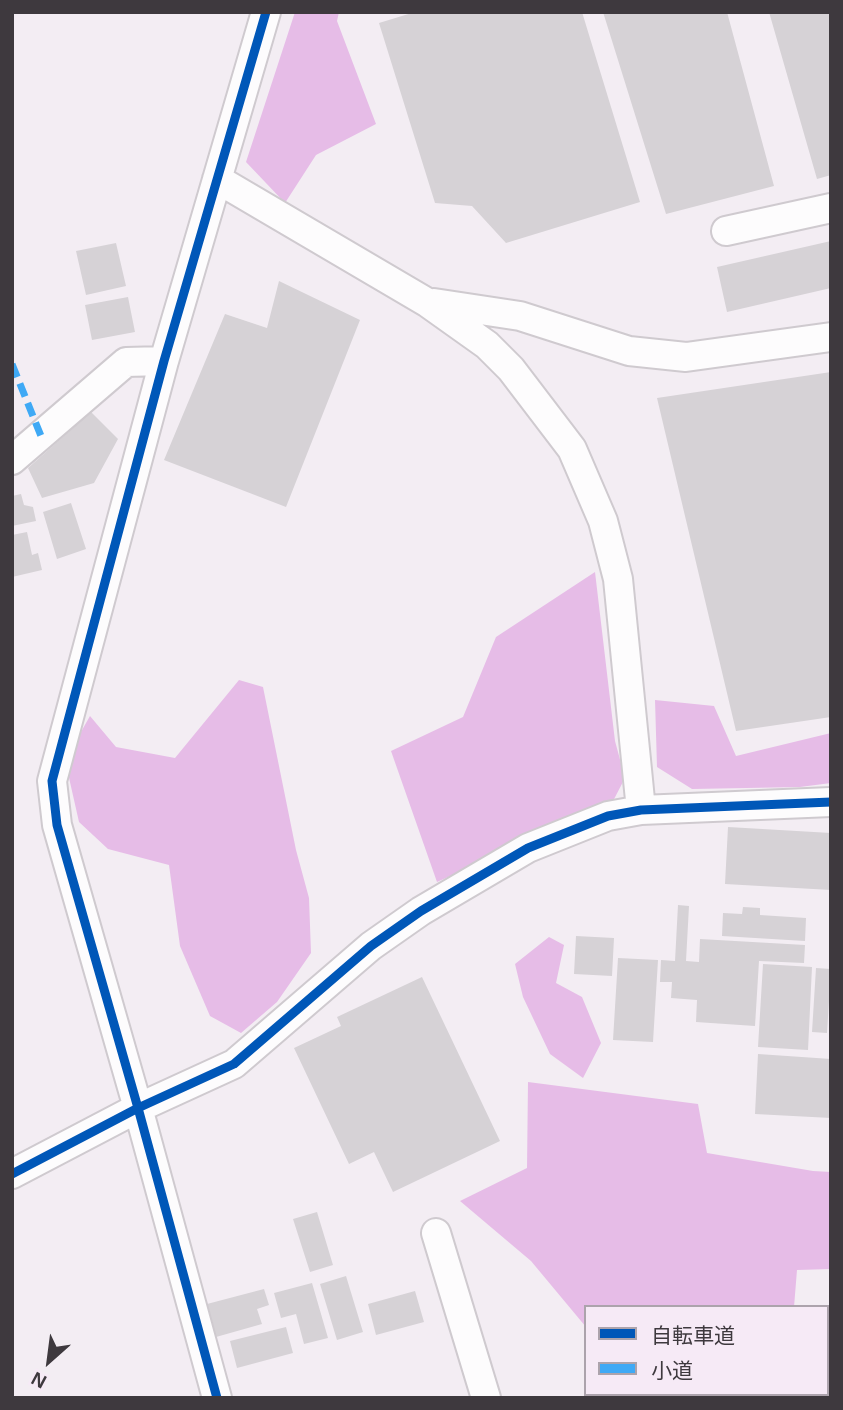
<!DOCTYPE html>
<html>
<head>
<meta charset="utf-8">
<style>
  body { margin:0 }
  #map { position:relative; width:843px; height:1410px; overflow:hidden; background:#f3edf3; font-family:Arial,"Noto Sans JP",sans-serif }
  canvas { display:block }
  .frame { position:absolute; inset:0; border:14px solid #3e393e; pointer-events:none }
  .legend { position:absolute; left:584px; top:1305px; width:245px; height:91px; box-sizing:border-box; background:#f6eaf6; border:2px solid #aca3ac; margin:0; padding:9px 12px; list-style:none; font-size:21px; color:#3e393e }
  .legend li { display:flex; align-items:center; gap:14px; height:35px }
  .legend b { width:35px; border:2px solid #aca3ac }
  .north { position:absolute; left:14px; top:1326px; width:70px; height:70px; -webkit-text-stroke:5px #f6eaf6; paint-order:stroke; rotate:208deg; font-size:19px; font-weight:700; line-height:28px; text-align:center; color:#3e393e }
  .north::after { content:''; display:block; margin:auto; width:24px; height:32px; background:#3e393e; clip-path:polygon(50% 0,100% 100%,50% 72%,0 100%) }
</style>
</head>
<body>
<div id="map">
<canvas width="843" height="1410"></canvas>
<div class="frame"></div>
<ul class="legend">
<li><b style="height:9px;background:#0057b8"></b>自転車道</li>
<li><b style="height:9px;background:#3fa9f5"></b>小道</li>
</ul>
<div class="north">N</div>
</div>
<script>
const context = document.querySelector('canvas').getContext('2d');
context.lineJoin = 'round';
function fill(path, color) { context.fillStyle = color; context.fill(path, 'evenodd'); }
function stroke(path, color, width, dash) { context.strokeStyle = color; context.lineWidth = width; context.lineCap = dash ? 'butt' : 'round'; context.setLineDash(dash || []); context.stroke(path); }
const forest = new Path2D(`
  M 295,12 L 339,12 L 337,21 L 376,124 L 316,155 L 285,203 L 246,162 Z
  M 595,572 L 615,741 L 625,778 L 612,803 L 437,882 L 391,751 L 463,717 L 496,637 Z
  M 239,680 L 263,687 L 296,850 L 309,898 L 311,953 L 277,1002 L 241,1033 L 210,1016 L 180,946 L 169,865 L 108,849 L 79,822 L 65,760 L 90,716 L 116,747 L 175,758 Z
  M 655,700 L 714,706 L 736,756 L 831,733 L 831,783 L 800,787 L 692,789 L 657,767 Z
  M 549,937 L 564,945 L 556,983 L 582,997 L 601,1043 L 583,1078 L 550,1054 L 523,997 L 515,964 Z
  M 528,1082 L 698,1104 L 707,1153 L 813,1171 L 831,1172 L 831,1269 L 797,1270 L 794,1307 L 586,1307 L 586,1327 L 531,1261 L 460,1201 L 527,1168 Z`);
const building = new Path2D(`
  M 415,12 L 582,12 L 640,202 L 506,243 L 472,206 L 435,203 L 379,23 Z
  M 603,12 L 727,12 L 774,186 L 666,214 Z
  M 769,12 L 831,12 L 831,175 L 817,179 Z
  M 831,241 L 831,288 L 727,312 L 717,267 Z
  M 116,243 L 126,286 L 86,295 L 76,251 Z
  M 279,281 L 360,320 L 286,507 L 164,460 L 225,314 L 267,328 Z
  M 128,297 L 135,332 L 92,340 L 85,305 Z
  M 831,372 L 831,717 L 736,731 L 657,398 Z
  M 91,412 L 118,439 L 94,483 L 42,498 L 28,468 Z
  M 21,494 L 24,505 L 33,507 L 36,521 L 12,526 L 12,496 Z
  M 71,503 L 86,549 L 57,559 L 43,512 Z
  M 27,532 L 32,555 L 38,553 L 42,570 L 12,577 L 12,535 Z
  M 728,827 L 831,833 L 831,890 L 725,884 Z
  M 678,905 L 689,906 L 686,961 L 699,962 L 700,939 L 805,945 L 804,963 L 759,961 L 755,1026 L 696,1022 L 697,1000 L 671,998 L 672,982 L 660,982 L 661,960 L 675,961 Z
  M 743,907 L 760,908 L 760,915 L 806,918 L 805,941 L 722,936 L 723,913 L 742,914 Z
  M 576,936 L 614,938 L 612,976 L 574,974 Z
  M 618,958 L 658,960 L 653,1042 L 613,1040 Z
  M 763,964 L 812,967 L 808,1050 L 758,1047 Z
  M 816,968 L 831,969 L 827,1033 L 812,1032 Z
  M 422,977 L 500,1141 L 393,1192 L 374,1152 L 349,1164 L 294,1048 L 341,1026 L 337,1017 Z
  M 758,1054 L 831,1059 L 831,1118 L 755,1114 Z
  M 317,1212 L 333,1265 L 310,1272 L 293,1219 Z
  M 346,1276 L 363,1332 L 337,1340 L 320,1284 Z
  M 312,1283 L 328,1338 L 304,1344 L 296,1314 L 281,1318 L 274,1293 Z
  M 264,1289 L 269,1305 L 257,1309 L 262,1324 L 216,1337 L 207,1304 Z
  M 415,1291 L 424,1322 L 376,1335 L 368,1304 Z
  M 286,1327 L 293,1353 L 237,1368 L 230,1341 Z`);
const minor = new Path2D(`
  M 217,179 L 428,303 L 487,345 L 511,369 L 572,449 L 603,521 L 618,579 L 641,810
  M 726,231 L 831,208
  M 434,303 L 520,316 L 629,351 L 686,357 L 831,337
  M 12,460 L 126,362 L 164,361
  M 12,1174 L 138,1108 L 234,1064 L 371,946 L 421,911 L 528,848 L 608,816 L 641,810 L 831,802
  M 436,1233 L 486,1398
  M 217,1398 L 138,1108 L 57,825 L 52,781 L 164,361 L 266,12`);
const quiet = new Path2D(`
  M 12,364 L 41,436`);
const cycleway = new Path2D(`
  M 12,1174 L 138,1108 L 234,1064 L 371,946 L 421,911 L 528,848 L 608,816 L 641,810 L 831,802
  M 217,1398 L 138,1108 L 57,825 L 52,781 L 164,361 L 266,12`);
fill(forest, '#e6bce7');
fill(building, '#d6d2d6');
stroke(minor, '#cfcacf', 32);
stroke(minor, '#fdfcfd', 28);
stroke(quiet, '#3fa9f5', 7, [14, 7]);
stroke(cycleway, '#0057b8', 9);
</script>
</body>
</html>
